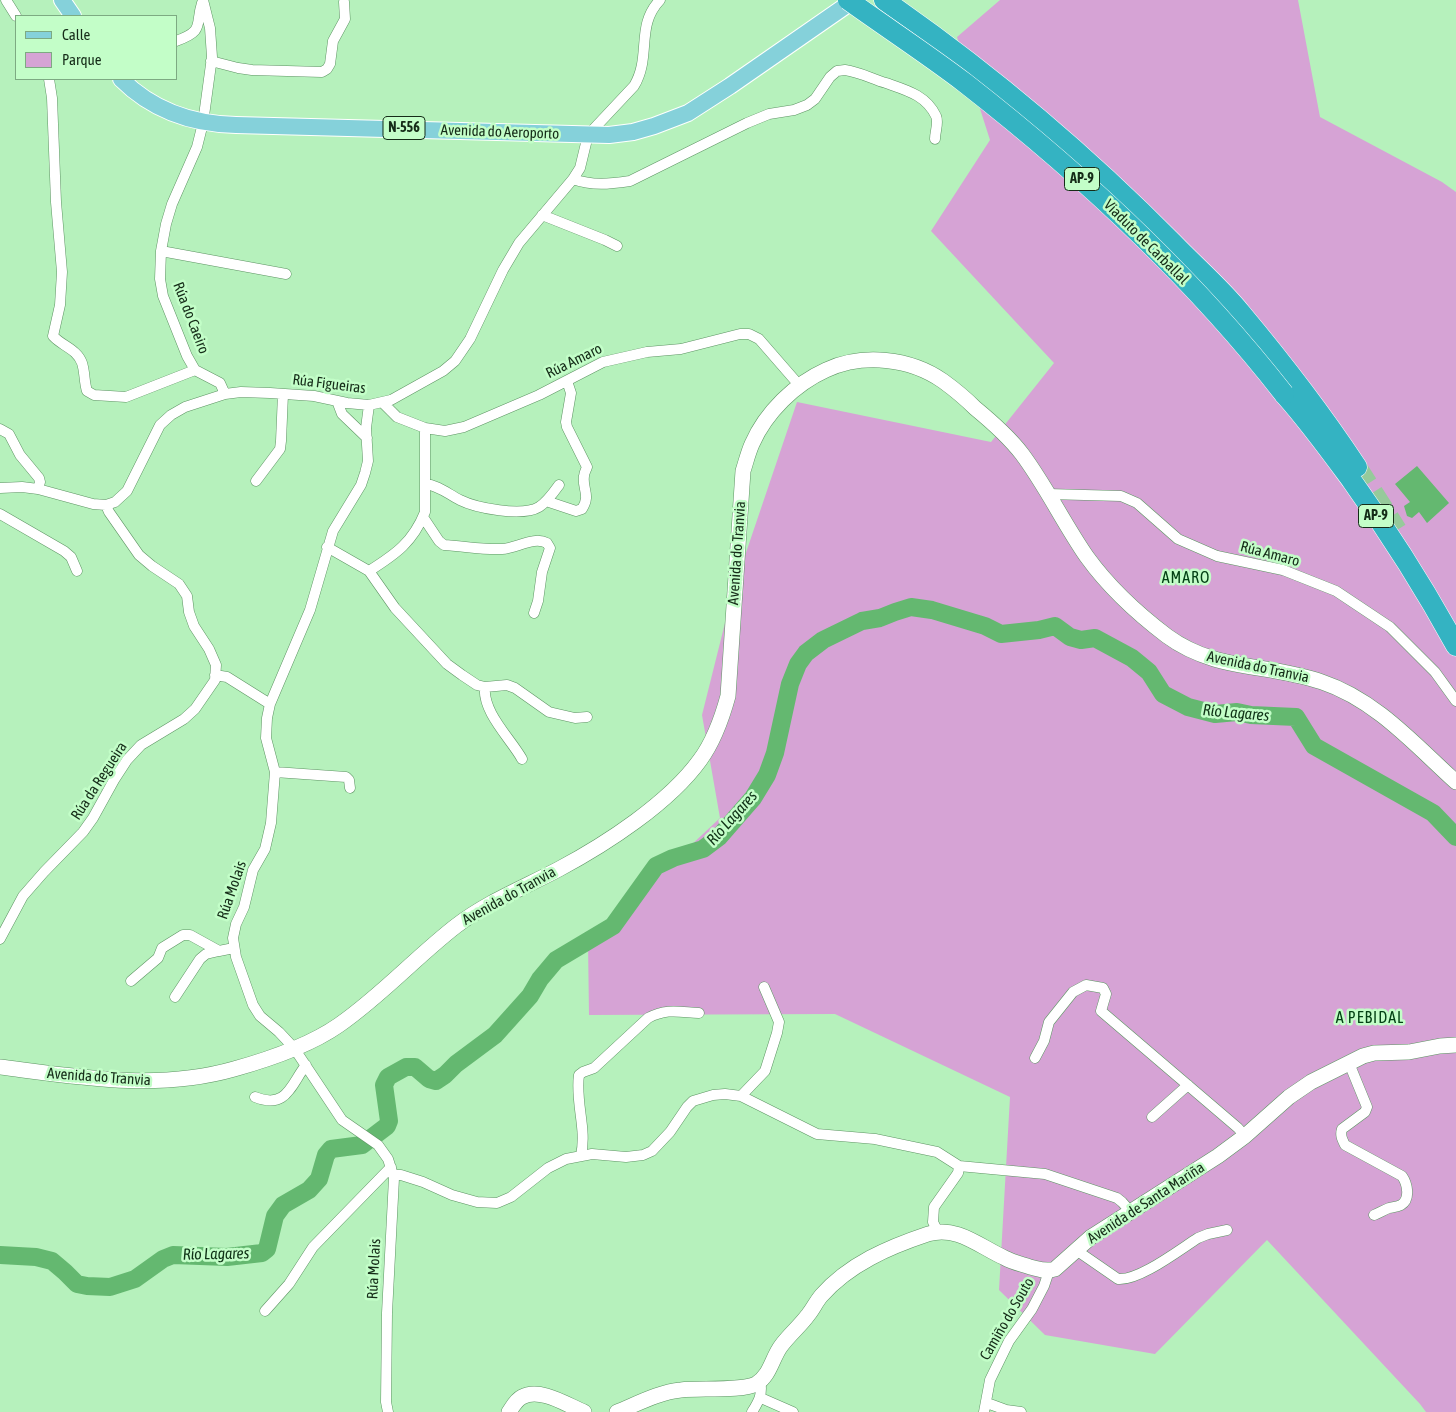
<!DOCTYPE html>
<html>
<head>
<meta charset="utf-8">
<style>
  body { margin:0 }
  #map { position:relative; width:1456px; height:1412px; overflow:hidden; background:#b6f1bc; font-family:"Asap Condensed",sans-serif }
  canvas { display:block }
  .legend { position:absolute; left:15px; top:15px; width:162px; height:65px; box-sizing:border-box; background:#c3fec8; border:1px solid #7daa82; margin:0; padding:6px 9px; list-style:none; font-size:15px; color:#152c18 }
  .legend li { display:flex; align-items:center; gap:10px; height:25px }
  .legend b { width:25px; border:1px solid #7daa82 }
</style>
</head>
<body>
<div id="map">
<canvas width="1456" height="1412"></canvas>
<ul class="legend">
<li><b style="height:6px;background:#85d1da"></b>Calle</li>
<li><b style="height:14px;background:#d6a3d5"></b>Parque</li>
</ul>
</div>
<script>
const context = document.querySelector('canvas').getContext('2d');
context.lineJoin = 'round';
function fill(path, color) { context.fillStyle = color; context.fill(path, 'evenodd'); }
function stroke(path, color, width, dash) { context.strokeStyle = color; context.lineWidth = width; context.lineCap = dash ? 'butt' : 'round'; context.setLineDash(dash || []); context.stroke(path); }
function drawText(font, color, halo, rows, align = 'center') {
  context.font = font + ' "Asap Condensed",sans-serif'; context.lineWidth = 5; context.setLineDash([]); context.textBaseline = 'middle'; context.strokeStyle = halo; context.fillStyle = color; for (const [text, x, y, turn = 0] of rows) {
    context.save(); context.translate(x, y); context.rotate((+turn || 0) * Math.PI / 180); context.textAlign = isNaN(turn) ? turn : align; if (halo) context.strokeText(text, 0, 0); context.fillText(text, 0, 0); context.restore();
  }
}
const green = new Path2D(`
  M 1000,0 L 1298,0 L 1320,117 L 1442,182 L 1456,192 L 1456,1412 L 1426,1412 L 1420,1404 L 1267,1240 L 1155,1354 L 1045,1335 L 999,1290 L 1010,1097 L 835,1014 L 589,1015 L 588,942 L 720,818 L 702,715 L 733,591 L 797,402 L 991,442 L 1054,363 L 931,231 L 990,140 L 957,37 Z`);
const water = new Path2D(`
  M 1417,466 L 1449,503 L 1427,523 L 1419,512 L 1412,518 L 1407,516 L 1404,506 L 1410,502 L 1395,484 Z`);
const river = new Path2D(`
  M 0,1255 L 36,1257 L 52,1261 L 65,1272 L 77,1284 L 87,1286 L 110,1287 L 135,1279 L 163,1259 L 173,1255 L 227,1257 L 262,1253 L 267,1249 L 275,1216 L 283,1205 L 309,1190 L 319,1179 L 326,1155 L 331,1149 L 362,1145 L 387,1126 L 389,1121 L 384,1085 L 388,1077 L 406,1067 L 415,1067 L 429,1079 L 436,1081 L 445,1075 L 456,1064 L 495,1035 L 530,996 L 540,979 L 556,960 L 613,926 L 656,866 L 673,858 L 703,849 L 719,837 L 753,798 L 767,775 L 775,753 L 790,684 L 798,664 L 806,653 L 823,640 L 862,621 L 880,618 L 895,612 L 911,607 L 932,610 L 985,626 L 1001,634 L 1039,630 L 1055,626 L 1070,637 L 1081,640 L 1095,638 L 1132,658 L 1149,672 L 1163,694 L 1188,707 L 1215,714 L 1237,712 L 1251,715 L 1296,717 L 1314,746 L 1433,813 L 1456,837`);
const motorwayTunnel = new Path2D(`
  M 1357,467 L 1397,530`);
const minor = new Path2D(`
  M 6,0 L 16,16
  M 203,0 L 210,28 L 212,57 L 203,123 L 197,147 L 172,204 L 166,224 L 161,251 L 160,279 L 163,296 L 187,356 L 195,370 L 220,383 L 225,394
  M 176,41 C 205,31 195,25 202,3
  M 211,61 L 238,68 L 252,70 L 322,72 L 327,69 L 330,64 L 333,41 L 345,19 L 344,2
  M 49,79 L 52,98 L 56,202 L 62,272 L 60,305 L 53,336 C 62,346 77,349 82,363 C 85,372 84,382 87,391 L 94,395 L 126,397 L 195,370
  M 573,179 C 592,186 610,184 630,181 L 747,123 L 769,114 L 794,110 L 807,105 L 815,99 L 830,77 L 837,71 L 845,70 C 860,72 872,79 886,83 C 906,90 926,95 936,116 C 939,123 935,131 935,139
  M 542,215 L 605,240 L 617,246
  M 161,251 L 286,274
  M 337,401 L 342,414 L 367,438
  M 383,403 L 397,417 L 425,428 L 445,431 L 464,427 L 539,395 L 603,362 L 647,352 L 681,349 L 740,334 L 749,334 L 759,339 L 799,385
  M 369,405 L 366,428 L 368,461 L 365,473 L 361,485 L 333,531 L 310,610 L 270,704 L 267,718 L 266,738 L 275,772 L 271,823 L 265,849 L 253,870 L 244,907 L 236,924 L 233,938 L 236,957 L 253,1005 L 260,1016 L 279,1032 L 294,1048 L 342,1120 L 378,1145 L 388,1159 L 394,1178 L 387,1313 L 386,1402 L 388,1412
  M 0,429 L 9,434 L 20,455 L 39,478 L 40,482 L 38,489
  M 256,481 L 280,449 L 281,441 L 283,394
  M 425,484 C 438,485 448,494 460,500 C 476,508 522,517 539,507 C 547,502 554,492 559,485
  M 0,488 L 22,487 L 38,489 L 93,504 L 106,505 L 115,502 L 127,491 L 160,425 L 171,415 L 185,407 L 225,394 L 241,392 L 270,393 L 314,396 L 347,403 L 369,405 L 391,400 L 443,371 L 455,361 L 470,339 L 503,270 L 519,243 L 573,179 L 580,168 L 588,135 L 634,86 C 652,56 635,26 660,0
  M 1048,494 L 1121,496 L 1137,503 L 1178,539 L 1217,556 L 1283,570 L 1336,591 L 1390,627 L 1435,672 L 1456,701
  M 546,501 L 576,511 L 582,509 C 591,495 582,489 584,476 C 584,473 586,470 587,467 L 567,427 L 566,422 L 571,393 L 567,381
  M 0,514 L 64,551 L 71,557 L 77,571
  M 423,517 L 439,541 L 444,545 C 463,546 483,550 502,549 C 517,548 534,536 547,543 L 550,548 L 542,572 L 538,601 L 534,613
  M 327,547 L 369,571 L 395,608 L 447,664 L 462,675 L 477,685 L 485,687 L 507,685 L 515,688 L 549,712 L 575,718 L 587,717
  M 369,571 C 396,554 413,542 425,512 L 425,428
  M 215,675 L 227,677 L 270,704
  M 485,687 C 482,712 511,739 522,759
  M 275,772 L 346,777 L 349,780 L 350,788
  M 0,939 L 23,896 L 44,872 L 83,832 L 93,818 L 114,780 L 127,760 L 141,745 L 184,719 L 195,709 L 215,680 L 216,665 L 209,649 L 194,626 L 189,612 L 187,596 L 179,584 L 152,566 L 139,555 L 109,512 L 106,505
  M 131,981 L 158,958 L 162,948 L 183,935 L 190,935 L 219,951 L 234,948
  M 175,997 L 200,959 L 206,954 L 219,951
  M 1035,1058 L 1044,1041 L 1049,1022 L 1073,992 L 1086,985 L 1103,988 L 1106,994 L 1101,1011 L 1238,1128 L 1245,1136
  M 1349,1063 L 1367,1107 L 1365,1112 L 1342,1129 C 1340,1135 1342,1139 1345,1145 L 1402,1176 C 1407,1183 1411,1199 1401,1205 C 1397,1207 1393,1207 1389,1208 C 1384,1210 1379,1213 1374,1215
  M 741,1096 L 765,1071 L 777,1033 L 779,1022 L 764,987
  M 255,1097 C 287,1110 291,1084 306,1065
  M 1152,1117 L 1188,1085
  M 581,1155 C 587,1129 575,1102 579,1075 L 583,1072 L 594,1068 L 648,1018 C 667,1008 679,1012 699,1013
  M 393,1175 L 401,1175 L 423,1182 L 452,1195 L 477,1202 L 497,1203 L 511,1197 L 548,1168 L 566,1159 L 592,1154 L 626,1157 L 643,1155 L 652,1151 L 670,1132 L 687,1107 L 693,1101 L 713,1095 L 725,1094 L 741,1096 L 817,1134 L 875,1139 L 937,1152 L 959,1166 L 1045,1174 L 1117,1198 L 1122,1202 L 1130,1211
  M 938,1232 L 933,1222 L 934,1207 L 958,1173 L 959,1166
  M 1076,1250 L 1118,1279 C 1139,1281 1179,1250 1198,1238 L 1208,1234 L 1227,1230
  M 265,1311 L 289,1284 L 313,1247 L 391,1167
  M 761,1398 L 793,1412
  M 987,1403 L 1006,1410 L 1021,1412
  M 752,1412 C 759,1401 763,1394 760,1380
  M 984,1412 L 990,1380 L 1009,1341 L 1032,1309 L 1044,1286 L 1049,1271`);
const secondary = new Path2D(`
  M 0,1067 C 78,1077 157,1091 234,1069 C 270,1059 309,1046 339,1025 C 381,996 416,957 456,926 C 487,902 525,887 559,869 C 606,844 669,803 700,760 C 714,741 722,718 728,696 L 743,471 C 746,462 748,453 752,444 C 766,412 795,384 826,370 C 863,353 910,358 943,381 C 954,389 965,398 975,408 C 992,422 1009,437 1022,454 C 1046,486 1064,524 1087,557 C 1108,586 1138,614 1167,636 C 1216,672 1268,663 1322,682 C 1376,700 1415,745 1456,782
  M 509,1412 C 513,1406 516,1400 522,1397 C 540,1387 567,1405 584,1412
  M 617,1412 C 637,1404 659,1392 681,1390 C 698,1388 744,1391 756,1384 C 770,1376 772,1358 781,1346 C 789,1335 800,1326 808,1315 C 813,1309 816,1302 821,1296 C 849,1264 889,1247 928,1234 C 957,1225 980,1247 1005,1258 C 1012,1262 1021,1264 1030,1267 C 1039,1269 1046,1272 1055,1269 L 1091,1237 L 1218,1156 L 1245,1136 L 1289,1097 L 1311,1082 L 1363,1056 L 1374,1053 L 1409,1052 L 1440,1046 L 1456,1045`);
const primary = new Path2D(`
  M 62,0 L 73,16
  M 121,79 C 152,110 192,124 236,125 L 609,135 L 633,132 L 654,126 L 688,113 L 730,86 L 854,0`);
const motorway = new Path2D(`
  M 884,0 C 988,72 1084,153 1173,243 C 1195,266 1221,288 1241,313 C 1282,362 1322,414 1357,467
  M 1284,394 C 1309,422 1330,451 1352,481 C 1390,534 1425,589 1456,646`);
const motorwayBridge = new Path2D(`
  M 848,0 C 887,28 927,54 965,83 C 1083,175 1192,276 1284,394`);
const shields = [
  [404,128,42],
  [1082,179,35],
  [1376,516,35]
];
const shieldNames = [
  ["N-556",404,128],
  ["AP-9",1082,179],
  ["AP-9",1376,516]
];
const streetNames = [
  ["Avenida do Aeroporto",500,132,2],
  ["Viaduto de Carballal",1146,242,45],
  ["Rúa do Caeiro",191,318,69],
  ["Rúa Amaro",574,361,-26],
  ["Rúa Figueiras",329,384,7],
  ["Avenida do Tranvia",737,553,-86],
  ["Rúa Amaro",1270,554,15],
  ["Avenida do Tranvia",1258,667,12],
  ["Rúa da Regueira",99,781,-57],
  ["Rúa Molais",232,890,-71],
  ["Avenida do Tranvia",509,896,-29],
  ["Avenida do Tranvia",99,1077,4],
  ["Avenida de Santa Mariña",1146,1203,-33],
  ["Rúa Molais",374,1269,-87],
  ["Camiño do Souto",1007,1319,-60]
];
const neighbourhoodNames = [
  ["AMARO",1186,578],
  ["A PEBIDAL",1370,1018]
];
const waterNames = [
  ["Río Lagares",1236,713,5],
  ["Río Lagares",732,818,-48],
  ["Río Lagares",216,1254,-1]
];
fill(green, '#d6a3d5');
fill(water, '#64b870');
stroke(river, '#64b870', 18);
stroke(motorwayTunnel, '#96ca9b', 20, [20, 10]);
stroke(minor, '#5d9463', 11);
stroke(secondary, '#5d9463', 16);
stroke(primary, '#fff', 18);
stroke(motorway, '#fff', 21);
stroke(minor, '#fff', 10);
stroke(secondary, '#fff', 15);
stroke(primary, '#85d1da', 16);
stroke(motorway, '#34b3c2', 20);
stroke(motorwayBridge, '#fff', 21, []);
stroke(motorwayBridge, '#34b3c2', 20);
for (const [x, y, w] of shields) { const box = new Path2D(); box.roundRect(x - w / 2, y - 11.5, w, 23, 4); context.fillStyle = '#c3fec8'; context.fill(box); stroke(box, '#152c18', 1); }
drawText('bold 14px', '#152c18', null, shieldNames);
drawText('15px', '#152c18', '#c3fec8', streetNames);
context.letterSpacing = '1px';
drawText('16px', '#034114', '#c3fec8', neighbourhoodNames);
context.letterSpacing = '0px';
drawText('italic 16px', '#0f3216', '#c3fec8', waterNames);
</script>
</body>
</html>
